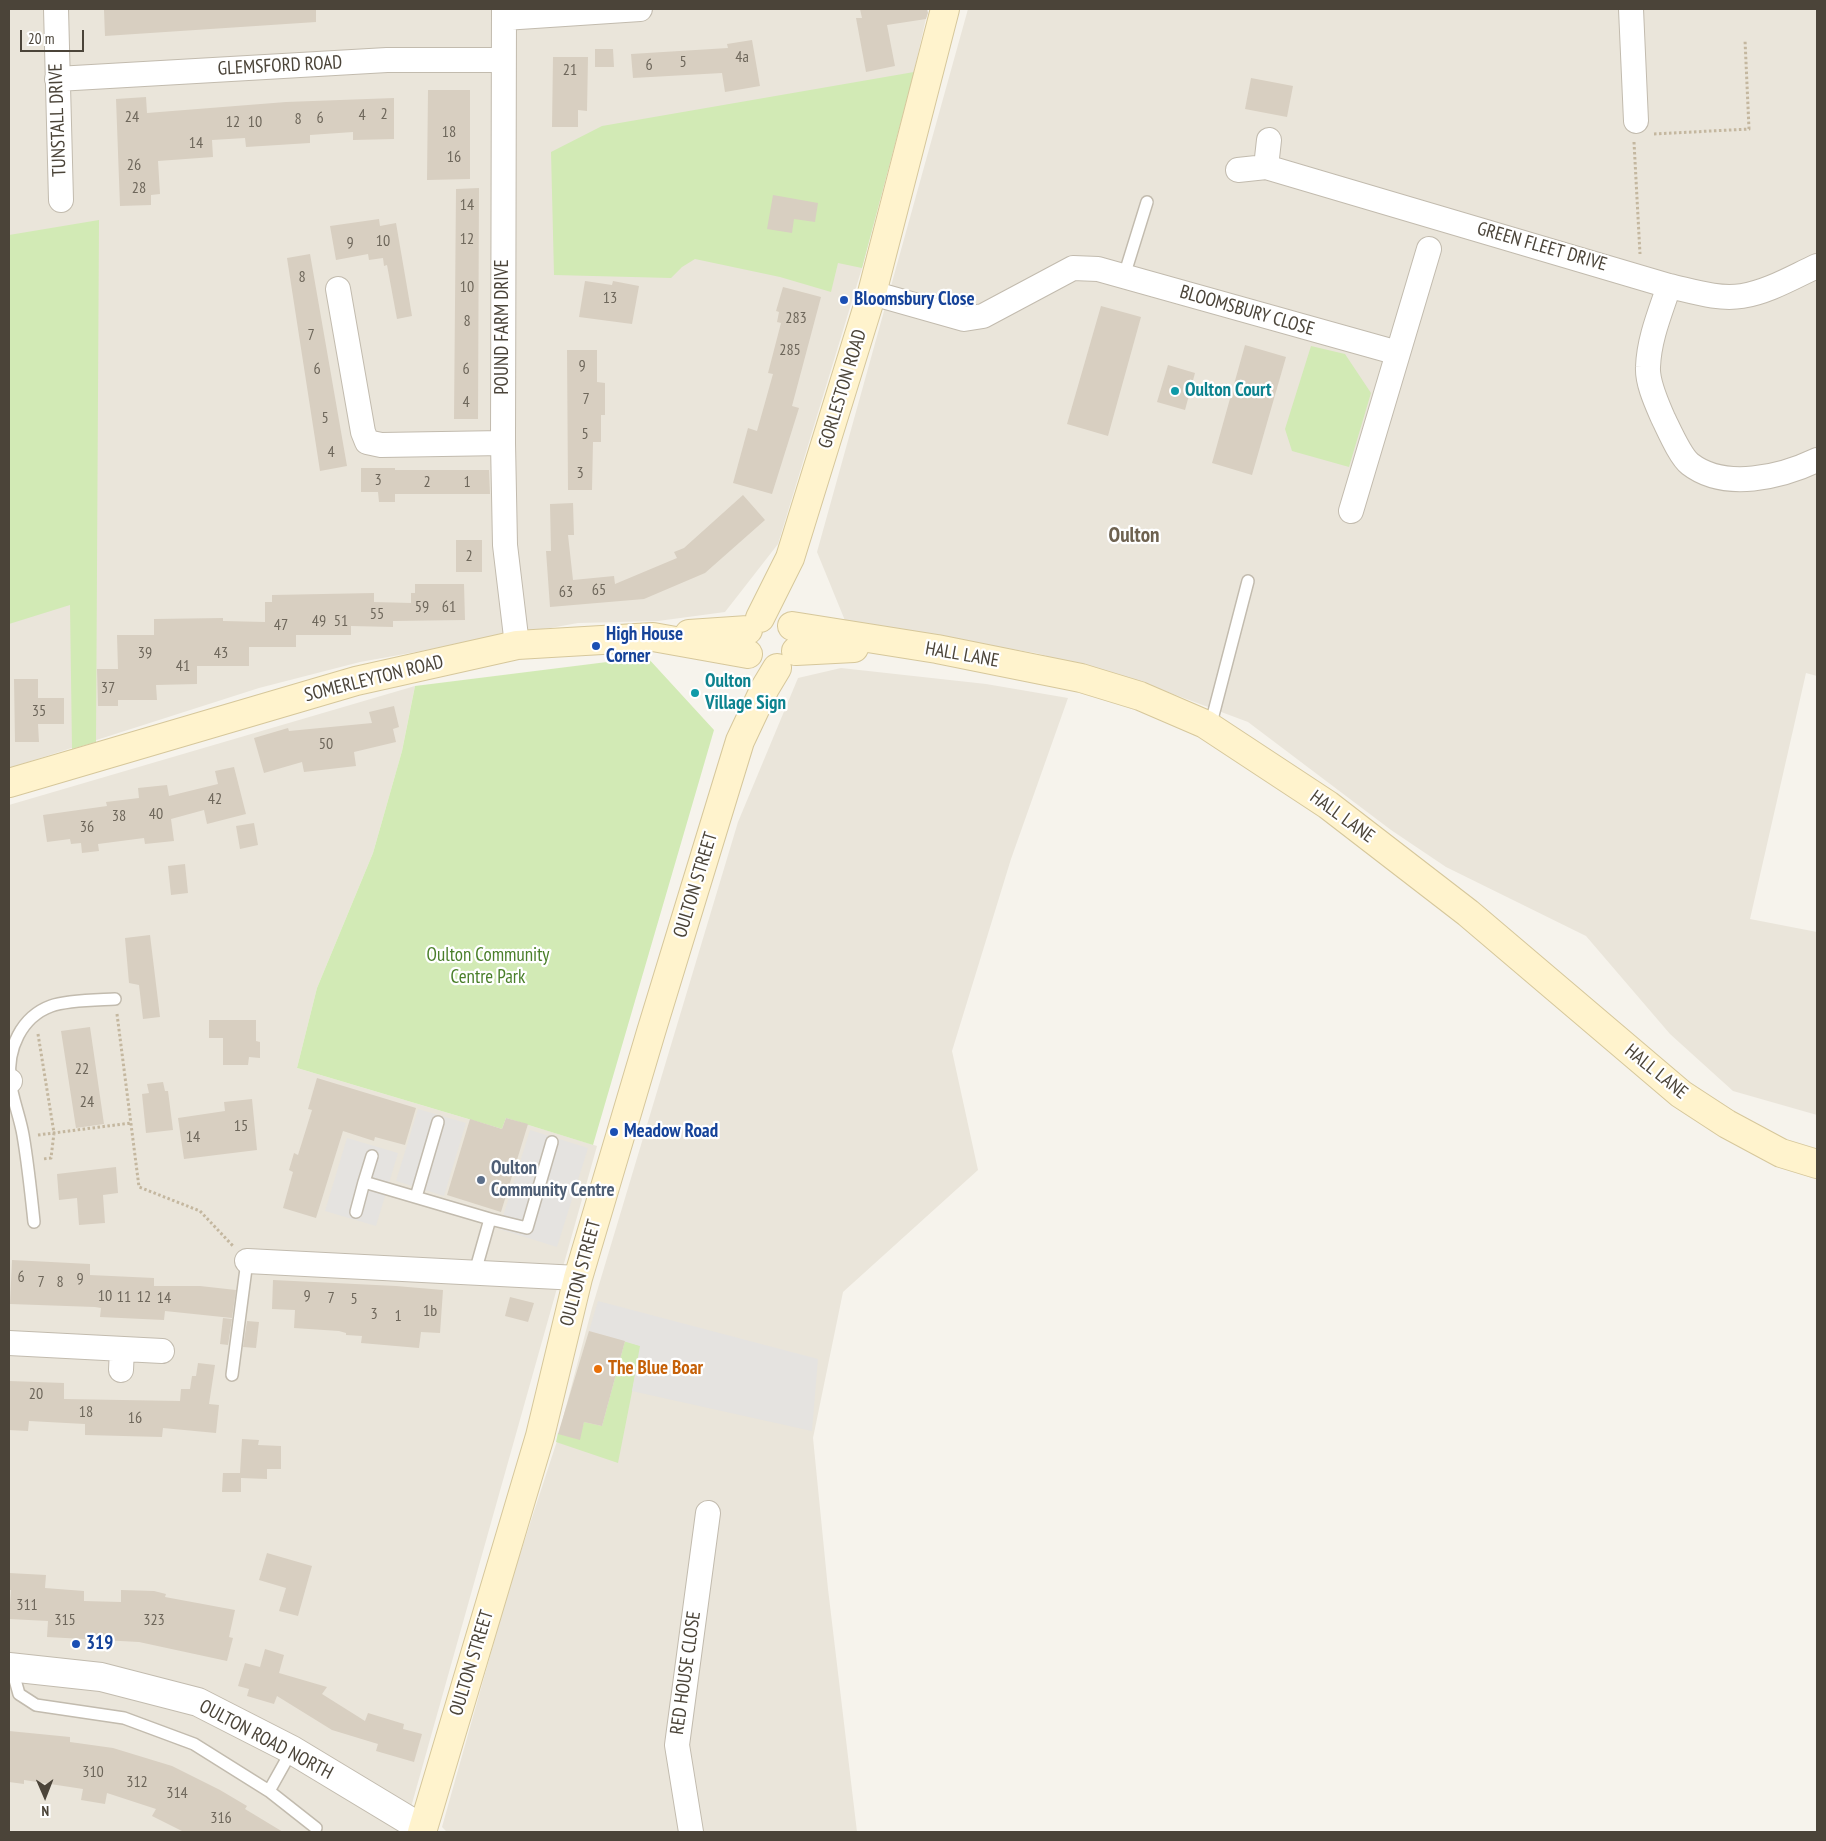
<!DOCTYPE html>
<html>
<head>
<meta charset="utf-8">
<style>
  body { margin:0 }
  #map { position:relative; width:1826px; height:1841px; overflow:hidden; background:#f6f3ec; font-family:"PT Sans Narrow",sans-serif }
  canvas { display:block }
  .frame { position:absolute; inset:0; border:10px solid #4b4439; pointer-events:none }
  .north { position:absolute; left:20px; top:1771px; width:50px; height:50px; -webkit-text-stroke:4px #fff; paint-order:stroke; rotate:179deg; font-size:14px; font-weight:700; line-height:20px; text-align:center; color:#4b4439 }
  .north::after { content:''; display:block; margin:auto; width:18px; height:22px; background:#4b4439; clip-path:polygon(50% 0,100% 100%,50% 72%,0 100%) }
  .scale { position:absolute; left:20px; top:30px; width:64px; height:22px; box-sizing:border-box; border:2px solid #4b4439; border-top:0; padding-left:6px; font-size:15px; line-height:18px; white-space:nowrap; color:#4b4439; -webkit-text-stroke:4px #fff; paint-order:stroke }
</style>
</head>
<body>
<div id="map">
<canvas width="1826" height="1841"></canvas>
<div class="frame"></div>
<div class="north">N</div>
<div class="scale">20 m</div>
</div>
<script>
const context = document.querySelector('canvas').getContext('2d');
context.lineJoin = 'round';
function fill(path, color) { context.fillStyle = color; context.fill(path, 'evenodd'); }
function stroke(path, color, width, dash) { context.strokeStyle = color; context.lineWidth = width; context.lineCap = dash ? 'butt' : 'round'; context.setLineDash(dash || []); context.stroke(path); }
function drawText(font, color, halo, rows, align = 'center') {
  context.font = font + ' "PT Sans Narrow",sans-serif'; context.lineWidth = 4.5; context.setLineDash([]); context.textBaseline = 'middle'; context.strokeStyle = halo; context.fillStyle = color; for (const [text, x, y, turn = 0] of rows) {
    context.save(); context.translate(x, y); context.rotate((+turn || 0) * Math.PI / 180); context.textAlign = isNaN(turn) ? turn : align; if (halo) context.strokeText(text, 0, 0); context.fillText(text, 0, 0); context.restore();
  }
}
const residential = new Path2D(`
  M 9,9 L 928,9 L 914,72 L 862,268 L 778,544 L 725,612 L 658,621 L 578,623 L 360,662 L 259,688 L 9,768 Z
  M 968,9 L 1817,9 L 1817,676 L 1806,673 L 1750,919 L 1817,932 L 1817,1115 L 1733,1091 L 1670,1034 L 1586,936 L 1446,867 L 1391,830 L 1248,722 L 1141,682 L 1036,653 L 846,623 L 817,552 Z
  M 841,668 L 986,684 L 1068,698 L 1011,859 L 952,1051 L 978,1170 L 843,1292 L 813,1438 L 828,1589 L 857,1832 L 447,1832 L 442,1827 L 510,1585 L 557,1441 L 592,1308 L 738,822 L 798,678 Z
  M 415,686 L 402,751 L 373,853 L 317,988 L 297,1068 L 502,1129 L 506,1118 L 597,1146 L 404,1832 L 9,1832 L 9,805 Z`);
const green = new Path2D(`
  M 914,72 L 862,268 L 838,263 L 831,292 L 780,277 L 695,259 L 682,267 L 671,278 L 554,275 L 551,152 L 602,126 Z
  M 99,220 L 96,742 L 72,749 L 70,605 L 9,624 L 9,235 Z
  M 1311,346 L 1345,354 L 1371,393 L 1349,467 L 1292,451 L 1285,429 Z
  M 647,657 L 714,730 L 593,1145 L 506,1118 L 502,1129 L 297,1068 L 317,988 L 373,853 L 402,751 L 415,686 Z
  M 625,1341 L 641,1346 L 618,1463 L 556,1442 L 558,1433 L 579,1439 L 584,1422 L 602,1426 Z`);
const parking = new Path2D(`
  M 418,1109 L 466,1123 L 444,1196 L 396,1181 Z
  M 530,1130 L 588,1148 L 557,1247 L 499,1229 Z
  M 347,1138 L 398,1153 L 376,1226 L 325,1211 Z
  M 598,1301 L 818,1359 L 812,1431 L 632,1391 L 640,1346 L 589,1331 Z`);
const building = new Path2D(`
  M 144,9 L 316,9 L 316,22 L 105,36 L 104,10 Z
  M 860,9 L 927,9 L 928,13 L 926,19 L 887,25 L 895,66 L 866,72 L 856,18 L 862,18 Z
  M 752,40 L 760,86 L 725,92 L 722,73 L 633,78 L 631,54 L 728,48 L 727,44 Z
  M 595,49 L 613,49 L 614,67 L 595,67 Z
  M 553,57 L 588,57 L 587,111 L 578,110 L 578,127 L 552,127 Z
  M 1251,78 L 1293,86 L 1287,117 L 1245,109 Z
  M 428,90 L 470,90 L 470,179 L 427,180 Z
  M 146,97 L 147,113 L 286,102 L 394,98 L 394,139 L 353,140 L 353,132 L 310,135 L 310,143 L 246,147 L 245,138 L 212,140 L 213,157 L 158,161 L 160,194 L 151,195 L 151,205 L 120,206 L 116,99 Z
  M 479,188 L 478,419 L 454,419 L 456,189 Z
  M 773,195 L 818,203 L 815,222 L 794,219 L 792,233 L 767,229 Z
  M 379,219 L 380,226 L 396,223 L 412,316 L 397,319 L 387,265 L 384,266 L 383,258 L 369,260 L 368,254 L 336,260 L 330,226 Z
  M 310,254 L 347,466 L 320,471 L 287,258 Z
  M 585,281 L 612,285 L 613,281 L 639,286 L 632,324 L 579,317 Z
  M 783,287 L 821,297 L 792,406 L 799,408 L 772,494 L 733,483 L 748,428 L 757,431 L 773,374 L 768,373 L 781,323 L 777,322 L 779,312 L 776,311 Z
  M 1101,306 L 1141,317 L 1108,436 L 1067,424 Z
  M 1245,345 L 1286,357 L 1252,475 L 1212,463 Z
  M 567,350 L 597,350 L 597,382 L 605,383 L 605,415 L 601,415 L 601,442 L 593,442 L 592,490 L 568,490 Z
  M 1168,365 L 1195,373 L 1185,410 L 1157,402 Z
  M 361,468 L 395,468 L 395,470 L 489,470 L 490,494 L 395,494 L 395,502 L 379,502 L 378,492 L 361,492 Z
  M 743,495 L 765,520 L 705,573 L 644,599 L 550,607 L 546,551 L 551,551 L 550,504 L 573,503 L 574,535 L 568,535 L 573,580 L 614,576 L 615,584 L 677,558 L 674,552 L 684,548 Z
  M 456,540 L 482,540 L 482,572 L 456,572 Z
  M 415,584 L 464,584 L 465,620 L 393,621 L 393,627 L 351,626 L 351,635 L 296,635 L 296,647 L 249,647 L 249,666 L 197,666 L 197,684 L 156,685 L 157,700 L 118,700 L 118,706 L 98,706 L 97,669 L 118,669 L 117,635 L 154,635 L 154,619 L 223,618 L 223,621 L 265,622 L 265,602 L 272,602 L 272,595 L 374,593 L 374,602 L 411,603 L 411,593 L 415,593 Z
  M 14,679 L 38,679 L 38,698 L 64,698 L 64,724 L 38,724 L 39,742 L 15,742 Z
  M 394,706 L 399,727 L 393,729 L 396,742 L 354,752 L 356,766 L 304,772 L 302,762 L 264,773 L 254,738 L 288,728 L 289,731 L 372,723 L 369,712 Z
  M 234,767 L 246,814 L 207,824 L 204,810 L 171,819 L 174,841 L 145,844 L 144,838 L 98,844 L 99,851 L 82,853 L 81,843 L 71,844 L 70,839 L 47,842 L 43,815 L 107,806 L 106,802 L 139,798 L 138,788 L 167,785 L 169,796 L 218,784 L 215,771 Z
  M 254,823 L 258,845 L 240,849 L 236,826 Z
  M 185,864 L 188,893 L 171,895 L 168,866 Z
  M 150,935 L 160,1017 L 143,1019 L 139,985 L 129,983 L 125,938 Z
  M 209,1020 L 256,1020 L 256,1041 L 260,1042 L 260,1058 L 249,1057 L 248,1065 L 223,1065 L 223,1038 L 209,1038 Z
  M 90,1027 L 104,1124 L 76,1128 L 61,1031 Z
  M 317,1078 L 416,1108 L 405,1145 L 375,1137 L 374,1141 L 343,1131 L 316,1218 L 283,1208 L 293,1172 L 289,1170 L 294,1153 L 298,1155 L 312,1110 L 308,1109 Z
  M 163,1082 L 165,1091 L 168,1091 L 173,1130 L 146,1133 L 142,1094 L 149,1093 L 147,1084 Z
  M 252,1099 L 257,1150 L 184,1159 L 178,1118 L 225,1111 L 224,1102 Z
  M 506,1118 L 528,1124 L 501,1212 L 447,1195 L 470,1119 L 502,1129 Z
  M 116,1167 L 118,1193 L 103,1195 L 105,1223 L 79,1225 L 77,1198 L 59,1200 L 57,1174 Z
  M 12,1260 L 90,1264 L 90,1275 L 154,1278 L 154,1286 L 200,1286 L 236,1290 L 232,1318 L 165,1311 L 164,1320 L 100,1317 L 101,1308 L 95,1307 L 10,1304 Z
  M 273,1280 L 396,1286 L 443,1290 L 440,1333 L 421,1332 L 419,1348 L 361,1343 L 362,1336 L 346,1335 L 346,1333 L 339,1331 L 294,1328 L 295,1310 L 272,1309 Z
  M 510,1297 L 534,1303 L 528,1322 L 505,1316 Z
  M 223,1318 L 232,1319 L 228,1345 L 220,1344 Z
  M 247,1321 L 259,1322 L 256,1348 L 243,1347 Z
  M 589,1331 L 625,1341 L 602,1426 L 584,1422 L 580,1440 L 558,1434 Z
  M 198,1363 L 215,1365 L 209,1404 L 219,1405 L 216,1433 L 163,1428 L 162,1437 L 85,1435 L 85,1424 L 29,1421 L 28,1431 L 9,1430 L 9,1381 L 64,1383 L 64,1399 L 180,1401 L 181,1389 L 190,1389 L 192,1376 L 196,1376 Z
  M 242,1439 L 259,1440 L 258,1445 L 281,1446 L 281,1469 L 267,1469 L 267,1479 L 241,1478 L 241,1492 L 222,1492 L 223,1473 L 240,1473 Z
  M 267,1553 L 312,1566 L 298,1616 L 279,1611 L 286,1588 L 259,1580 Z
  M 9,1573 L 46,1575 L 45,1588 L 84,1591 L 84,1601 L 121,1602 L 121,1590 L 154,1591 L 166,1594 L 165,1597 L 235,1610 L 229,1637 L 233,1638 L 227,1661 L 139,1642 L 47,1637 L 48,1621 L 9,1619 L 11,1590 L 9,1590 Z
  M 265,1649 L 284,1655 L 279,1673 L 327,1687 L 322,1694 L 365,1721 L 368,1713 L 404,1724 L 403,1729 L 422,1734 L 414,1762 L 376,1751 L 378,1744 L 332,1730 L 277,1696 L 274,1704 L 247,1696 L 249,1689 L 238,1686 L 245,1663 L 260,1667 Z
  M 9,1731 L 70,1737 L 70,1742 L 113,1748 L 172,1766 L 220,1790 L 247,1806 L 245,1809 L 283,1832 L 184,1832 L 152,1816 L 156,1809 L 107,1793 L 105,1804 L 81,1800 L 83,1789 L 24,1780 L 24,1784 L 9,1782 Z`);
const path = new Path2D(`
  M 1654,134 L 1749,129 L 1745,40
  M 1634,142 L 1640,254
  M 117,1014 L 139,1187 L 200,1211 L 233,1246
  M 38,1034 L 54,1133 L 51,1158 L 43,1159
  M 38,1135 L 131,1123`);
const service = new Path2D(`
  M 1124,276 L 1147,202
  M 1210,727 L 1248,581
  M 364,1182 L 372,1156
  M 416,1197 L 438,1122
  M 356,1212 L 364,1182 L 490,1219
  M 34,1222 C 31,1193 28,1164 23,1135 C 20,1117 12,1098 10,1080 C 7,1049 21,1017 51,1006 C 67,1000 97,1000 115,999
  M 475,1272 L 490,1219 L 527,1228 L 552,1142
  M 232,1375 L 247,1261
  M 12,1669 L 19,1694 L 36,1705 L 124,1718 L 194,1744 L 269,1791 L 316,1828
  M 269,1791 L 292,1750`);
const minor = new Path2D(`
  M 56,9 L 61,200
  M 504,9 L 503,443 L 505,545 L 517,645
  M 1631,9 L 1636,121
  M 504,18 L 640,9
  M 57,79 L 387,60 L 503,60
  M 1269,140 L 1266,167 L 1669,286 C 1692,291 1718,300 1742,296 C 1768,292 1793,277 1817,266
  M 1238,170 L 1266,167
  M 1669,286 C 1660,313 1649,339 1648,367 C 1647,383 1657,404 1663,418 C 1669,430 1680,456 1690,464 C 1725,491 1781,477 1817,460
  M 338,289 L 363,432 L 367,442 L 381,445 L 503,443
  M 872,293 L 964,319 L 983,316 L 1073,268 L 1098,269 L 1398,353
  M 1351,511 L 1429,249
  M 9,1081 L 10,1081
  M 247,1261 L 578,1278
  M 9,1343 L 162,1351
  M 121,1370 L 122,1349
  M 691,1832 L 677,1745 L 708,1513`);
const tertiary = new Path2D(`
  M 9,1667 L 101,1677 L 198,1702 L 292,1750 L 423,1829`);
const secondary = new Path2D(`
  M 760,618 L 790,558 L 872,293 L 945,9
  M 792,626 L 937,649 L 1081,678 L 1140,696 L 1205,724 L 1328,805 L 1468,913 L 1681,1094 L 1727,1124 L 1781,1153 L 1817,1164
  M 689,634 L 748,630
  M 796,651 L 854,648
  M 9,783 L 356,681 L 517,645 L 653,637 L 748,654
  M 422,1832 L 540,1436 L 578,1278 L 651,1032 L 740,741 L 765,688 L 777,668`);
const markers = [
  [844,300,5,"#1a4fb4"],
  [1175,391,5,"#0f9aa8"],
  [596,646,5,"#1a4fb4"],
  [695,693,5,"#0f9aa8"],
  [614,1132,5,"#1a4fb4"],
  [481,1180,5,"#5c6f8a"],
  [598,1369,5,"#e8710a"],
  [76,1644,5,"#1a4fb4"]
];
const numberNames = [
  ["4a",742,57],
  ["5",683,62],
  ["6",649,65],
  ["21",570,70],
  ["2",384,114],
  ["4",362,115],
  ["24",132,117],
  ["6",320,118],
  ["8",298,119],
  ["12",233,122],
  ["10",255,122],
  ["18",449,132],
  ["14",196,143],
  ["16",454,157],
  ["26",134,165],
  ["28",139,188],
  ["14",467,205],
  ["12",467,239],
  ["10",383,241],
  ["9",350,243],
  ["8",302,277],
  ["10",467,287],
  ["13",610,298],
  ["283",796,318],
  ["8",467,321],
  ["7",311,335],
  ["285",790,350],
  ["9",582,366],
  ["6",317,369],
  ["6",466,369],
  ["7",586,399],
  ["4",466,402],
  ["5",325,418],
  ["5",585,434],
  ["4",331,452],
  ["3",580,473],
  ["3",378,480],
  ["2",427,482],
  ["1",467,482],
  ["2",469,556],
  ["65",599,590],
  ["63",566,592],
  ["59",422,607],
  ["61",449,607],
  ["55",377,614],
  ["49",319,621],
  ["51",341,621],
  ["47",281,625],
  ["39",145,653],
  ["43",221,653],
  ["41",183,666],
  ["37",108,688],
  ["35",39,711],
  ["50",326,744],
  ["42",215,799],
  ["40",156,814],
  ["38",119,816],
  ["36",87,827],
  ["22",82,1069],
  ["24",87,1102],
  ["15",241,1126],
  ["14",193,1137],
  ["6",21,1277],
  ["9",80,1279],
  ["7",41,1282],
  ["8",60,1282],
  ["10",105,1296],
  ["9",307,1296],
  ["11",124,1297],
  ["12",144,1297],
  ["14",164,1298],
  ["7",331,1298],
  ["5",354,1299],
  ["1b",430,1311],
  ["3",374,1314],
  ["1",398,1316],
  ["20",36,1394],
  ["18",86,1412],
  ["16",135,1418],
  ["311",27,1605],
  ["315",65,1620],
  ["323",154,1620],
  ["310",93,1772],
  ["312",137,1782],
  ["314",177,1793],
  ["316",221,1818]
];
const streetNames = [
  ["GLEMSFORD ROAD",280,66,-3],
  ["TUNSTALL DRIVE",58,120,-92],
  ["GREEN FLEET DRIVE",1542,247,16],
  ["BLOOMSBURY CLOSE",1247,311,16],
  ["POUND FARM DRIVE",503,327,-90],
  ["GORLESTON ROAD",843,389,-73],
  ["HALL LANE",962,655,10],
  ["SOMERLEYTON ROAD",374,679,-14],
  ["HALL LANE",1342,817,36],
  ["OULTON STREET",696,885,-73],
  ["HALL LANE",1656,1072,39],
  ["OULTON STREET",581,1273,-75],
  ["OULTON STREET",472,1663,-73],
  ["RED HOUSE CLOSE",686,1673,-82],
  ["OULTON ROAD NORTH",266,1740,28]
];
const transitNames = [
  ["Bloomsbury Close",854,300],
  ["High House",606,635],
  ["Corner",606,657],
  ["Meadow Road",624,1132],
  ["319",86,1644]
];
const cultureNames = [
  ["Oulton Court",1185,391],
  ["Oulton",705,682],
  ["Village Sign",705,704]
];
const parkNames = [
  ["Oulton Community",488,956],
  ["Centre Park",488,978]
];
const serviceNames = [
  ["Oulton",491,1169],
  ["Community Centre",491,1191]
];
const foodNames = [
  ["The Blue Boar",608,1369]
];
const quarterNames = [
  ["Oulton",1134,536]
];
fill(residential, '#eae5da');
fill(green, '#d2eab5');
fill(parking, '#e5e3e0');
fill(building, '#d8cfc1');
stroke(service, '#c2bbae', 14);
stroke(minor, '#c2bbae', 26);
stroke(tertiary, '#c2bbae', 30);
stroke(secondary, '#d6c79b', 30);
stroke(path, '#c4b79f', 3, [2.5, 2.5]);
stroke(service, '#fff', 11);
stroke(minor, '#fff', 24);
stroke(tertiary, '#fff', 28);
stroke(secondary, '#fff3cd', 28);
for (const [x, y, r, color] of markers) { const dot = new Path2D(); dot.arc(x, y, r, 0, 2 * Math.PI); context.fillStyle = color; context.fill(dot); stroke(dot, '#fff', 2); }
drawText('16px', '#6e675b', null, numberNames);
drawText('19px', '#4b4439', '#fff', streetNames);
drawText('bold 19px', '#164399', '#fff', transitNames, 'left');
drawText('bold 19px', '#0d838f', '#fff', cultureNames, 'left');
drawText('19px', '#4a7f2a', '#fff', parkNames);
drawText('bold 19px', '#4e5e75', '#fff', serviceNames, 'left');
drawText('bold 19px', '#c56008', '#fff', foodNames, 'left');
drawText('bold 21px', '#6e6250', '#fff', quarterNames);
</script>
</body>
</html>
